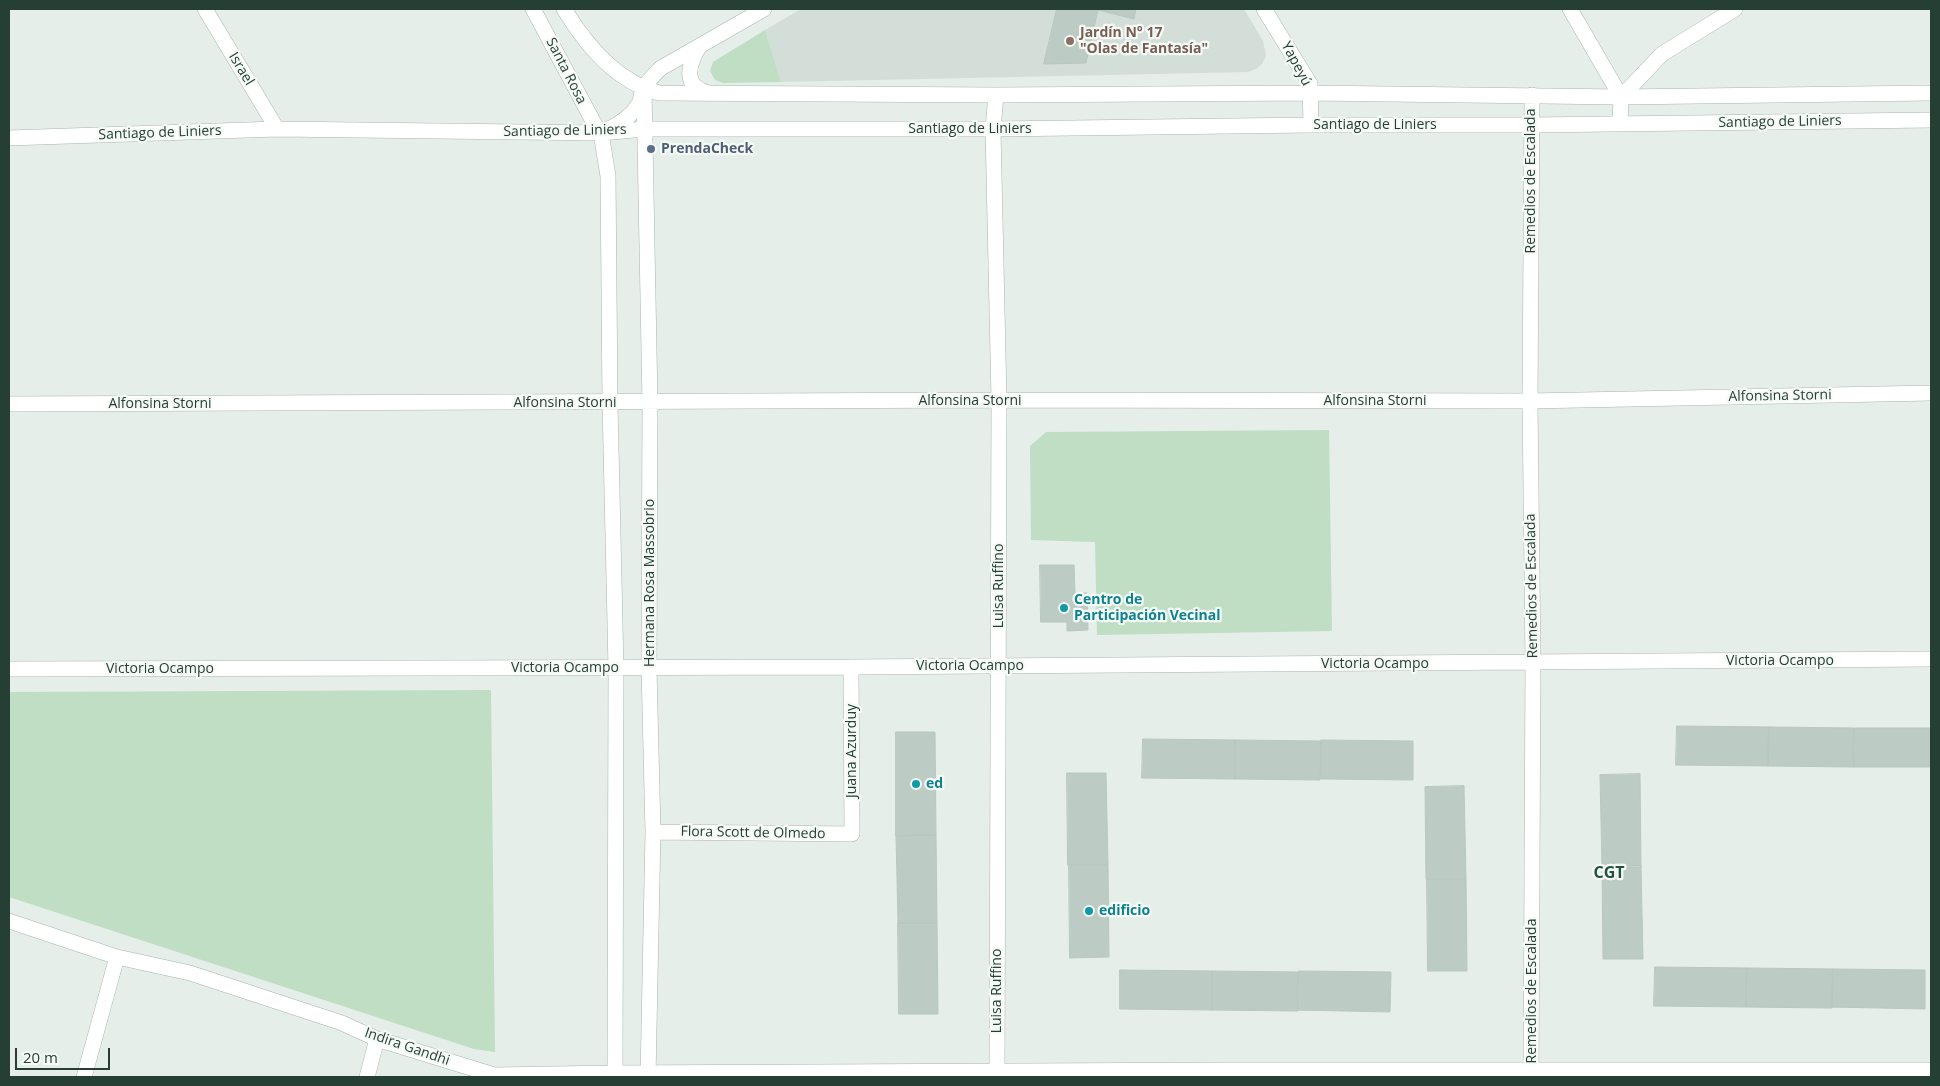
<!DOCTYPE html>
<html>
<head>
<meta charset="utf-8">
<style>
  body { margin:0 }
  #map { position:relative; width:1940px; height:1086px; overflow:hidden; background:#e5eee9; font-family:"Open Sans",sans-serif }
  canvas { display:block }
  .frame { position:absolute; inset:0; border:10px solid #253f35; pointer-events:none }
  .scale { position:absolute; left:15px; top:1048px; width:95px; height:22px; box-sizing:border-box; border:2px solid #253f35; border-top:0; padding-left:6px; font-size:15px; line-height:18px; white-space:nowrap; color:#253f35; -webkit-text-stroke:4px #f6faf7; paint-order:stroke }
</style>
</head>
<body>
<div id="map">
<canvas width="1940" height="1086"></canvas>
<div class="frame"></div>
<div class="scale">20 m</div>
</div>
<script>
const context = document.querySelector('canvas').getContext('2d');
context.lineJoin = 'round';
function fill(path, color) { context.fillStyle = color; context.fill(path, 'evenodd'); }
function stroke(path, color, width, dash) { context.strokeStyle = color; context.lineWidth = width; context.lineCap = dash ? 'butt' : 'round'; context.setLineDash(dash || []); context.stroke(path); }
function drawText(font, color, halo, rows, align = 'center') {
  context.font = font + ' "Open Sans",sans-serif'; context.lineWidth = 4.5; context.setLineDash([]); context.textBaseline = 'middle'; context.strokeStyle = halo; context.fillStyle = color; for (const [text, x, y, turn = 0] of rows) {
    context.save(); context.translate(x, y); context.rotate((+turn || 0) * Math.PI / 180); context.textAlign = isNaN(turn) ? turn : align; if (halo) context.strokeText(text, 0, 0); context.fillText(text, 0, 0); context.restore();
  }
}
const built = new Path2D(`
  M 801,9 L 1244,9 L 1263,41 L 1266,56 L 1262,64 L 1256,69 L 1248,72 L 781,82 L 765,30 Z`);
const green = new Path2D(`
  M 765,30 L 781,82 L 723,83 L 715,80 L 710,71 L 713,62 Z
  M 1329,430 L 1332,631 L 1097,635 L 1095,542 L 1031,540 L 1030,446 L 1046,432 Z
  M 491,690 L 495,1052 L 474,1049 L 9,897 L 9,692 Z`);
const building = new Path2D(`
  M 1057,9 L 1136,9 L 1134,19 L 1098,10 L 1086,63 L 1044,64 Z
  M 1040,565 L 1074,565 L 1075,593 L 1087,593 L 1088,630 L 1067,631 L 1067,622 L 1041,622 Z
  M 1677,726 L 1769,727 L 1768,766 L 1676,765 Z
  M 1769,727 L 1854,728 L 1854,767 L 1768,766 Z
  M 1855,728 L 1931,728 L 1931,767 L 1854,767 Z
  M 896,732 L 935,732 L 936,835 L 896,836 Z
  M 1143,739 L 1235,740 L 1235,779 L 1142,778 Z
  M 1235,740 L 1321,741 L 1320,780 L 1235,779 Z
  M 1321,740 L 1413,741 L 1413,780 L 1321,779 Z
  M 1067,773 L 1106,773 L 1108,865 L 1068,865 Z
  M 1640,774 L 1641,867 L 1602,867 L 1600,775 Z
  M 1464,786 L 1466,879 L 1426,879 L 1425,787 Z
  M 936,835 L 937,923 L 898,923 L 896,836 Z
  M 1069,865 L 1108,865 L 1109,957 L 1070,958 Z
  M 1641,866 L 1643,959 L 1603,959 L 1602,867 Z
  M 1427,879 L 1466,879 L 1467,971 L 1428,971 Z
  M 898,923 L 937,923 L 938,1014 L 899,1014 Z
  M 1655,967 L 1747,968 L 1746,1007 L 1654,1006 Z
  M 1747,968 L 1833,969 L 1832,1008 L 1746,1007 Z
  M 1833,969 L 1925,970 L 1925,1009 L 1832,1007 Z
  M 1120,970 L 1212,971 L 1212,1010 L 1120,1009 Z
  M 1212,971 L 1298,972 L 1298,1011 L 1212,1010 Z
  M 1299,971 L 1391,972 L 1390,1012 L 1298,1010 Z`);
const minor = new Path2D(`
  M 205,9 L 277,129
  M 533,9 L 594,123 L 601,133 L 608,176 L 610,403 L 616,668 L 615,1077
  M 564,9 C 586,45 616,82 659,93 L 996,95 L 1311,93 L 1621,97 L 1931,93
  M 1264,9 L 1310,84 L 1311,125
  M 1570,9 L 1621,97 L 1620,124
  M 699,47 C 688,65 682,87 709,93
  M 644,89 L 650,402 L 649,668 L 653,832 L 648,1077
  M 996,95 L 993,129 L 999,400 L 997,1077
  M 1621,97 L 1662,54 L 1735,9
  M 607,130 C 619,124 631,117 638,105 C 641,101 641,95 643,90 C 647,81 654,75 661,68 L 764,9
  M 9,138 L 277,129 L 601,133 L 644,129 L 993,129 L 1311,125 L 1531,125 L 1931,120
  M 9,404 L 999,400 L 1530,401 L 1931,393
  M 9,669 L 851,667 L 1931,659
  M 653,832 L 852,834 L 851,667
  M 9,921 L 117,957 L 190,973 L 342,1023 L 377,1039 L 494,1075 L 614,1073 L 1230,1070 L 1931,1070
  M 84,1077 L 117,957
  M 367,1077 L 377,1039
  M 1531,1077 L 1533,663 L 1530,401 L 1532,95`);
const markers = [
  [1070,41,5,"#8d6e63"],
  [651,149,5,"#5c6f8a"],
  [1064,608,5,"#0f9aa8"],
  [916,784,5,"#0f9aa8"],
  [1089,911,5,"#0f9aa8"]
];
const educationNames = [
  ["Jardín N° 17",1080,33],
  ["\"Olas de Fantasía\"",1080,49]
];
const streetNames = [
  ["Yapeyú",1296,64,62],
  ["Israel",241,69,59],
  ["Santa Rosa",566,71,63],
  ["Santiago de Liniers",1780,122,-1],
  ["Santiago de Liniers",1375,125],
  ["Santiago de Liniers",970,129],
  ["Santiago de Liniers",565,131,-1],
  ["Santiago de Liniers",160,133,-2],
  ["Remedios de Escalada",1531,181,-90],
  ["Alfonsina Storni",1780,396,-1],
  ["Alfonsina Storni",970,401],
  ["Alfonsina Storni",1375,401],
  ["Alfonsina Storni",565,403],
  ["Alfonsina Storni",160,404],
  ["Hermana Rosa Massobrio",650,583,-90],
  ["Luisa Ruffino",999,586,-90],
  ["Remedios de Escalada",1532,586,-91],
  ["Victoria Ocampo",1780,661],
  ["Victoria Ocampo",1375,664],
  ["Victoria Ocampo",970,666],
  ["Victoria Ocampo",565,668],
  ["Victoria Ocampo",160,669],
  ["Juana Azurduy",852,751,-90],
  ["Flora Scott de Olmedo",753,833,1],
  ["Luisa Ruffino",997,991,-90],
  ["Remedios de Escalada",1532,991,-90],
  ["Indira Gandhi",407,1047,19]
];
const serviceNames = [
  ["PrendaCheck",661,149]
];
const cultureNames = [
  ["Centro de",1074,600],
  ["Participación Vecinal",1074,616],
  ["ed",926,784],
  ["edificio",1099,911]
];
const quarterNames = [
  ["CGT",1609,873]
];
fill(built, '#d3ded8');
fill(green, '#bfdec4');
fill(building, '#bdcbc5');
stroke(building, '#b8c7bf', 1);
stroke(minor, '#a8b6af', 16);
stroke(minor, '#fff', 15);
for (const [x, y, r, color] of markers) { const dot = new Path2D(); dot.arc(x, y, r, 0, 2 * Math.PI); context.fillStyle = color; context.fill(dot); stroke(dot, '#f6faf7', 2); }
drawText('bold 14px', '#785e54', '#f6faf7', educationNames, 'left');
drawText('14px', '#253f35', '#f6faf7', streetNames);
drawText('bold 14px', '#4e5e75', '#f6faf7', serviceNames, 'left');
drawText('bold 14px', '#0d838f', '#f6faf7', cultureNames, 'left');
drawText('bold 16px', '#215140', '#f6faf7', quarterNames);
</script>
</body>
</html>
